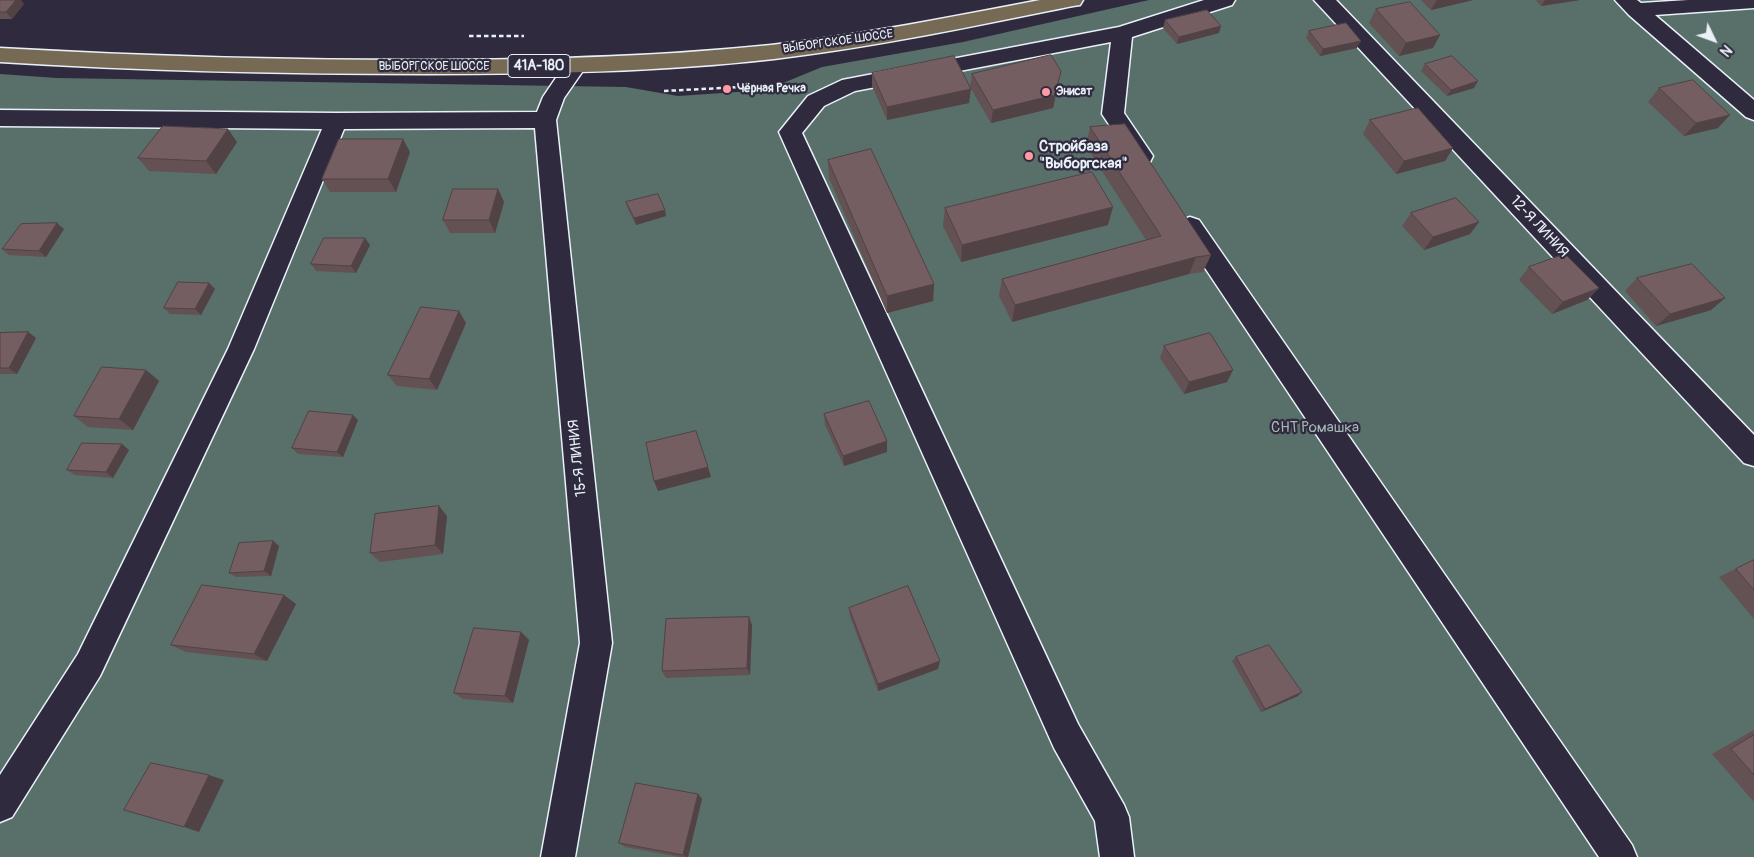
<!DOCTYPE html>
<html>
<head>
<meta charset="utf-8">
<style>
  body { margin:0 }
  #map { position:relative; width:1754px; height:857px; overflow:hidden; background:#2f2a3d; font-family:Pangolin,sans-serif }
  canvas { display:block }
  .north { position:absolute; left:1689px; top:15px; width:50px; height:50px; -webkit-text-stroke:4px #2f2a3d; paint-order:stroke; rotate:132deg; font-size:14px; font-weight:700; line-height:20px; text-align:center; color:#e8f1f8 }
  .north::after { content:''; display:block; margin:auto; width:18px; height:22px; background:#e8f1f8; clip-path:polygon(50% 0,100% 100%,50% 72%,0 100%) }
</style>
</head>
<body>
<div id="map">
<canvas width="1754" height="857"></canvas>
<div class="north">N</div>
</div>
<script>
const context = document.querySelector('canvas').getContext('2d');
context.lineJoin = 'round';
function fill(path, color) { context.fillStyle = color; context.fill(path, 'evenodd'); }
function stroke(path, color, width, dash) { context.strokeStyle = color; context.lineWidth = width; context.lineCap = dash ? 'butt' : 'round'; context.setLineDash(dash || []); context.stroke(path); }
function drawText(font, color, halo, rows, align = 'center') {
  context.font = font + ' Pangolin,sans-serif'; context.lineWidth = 4.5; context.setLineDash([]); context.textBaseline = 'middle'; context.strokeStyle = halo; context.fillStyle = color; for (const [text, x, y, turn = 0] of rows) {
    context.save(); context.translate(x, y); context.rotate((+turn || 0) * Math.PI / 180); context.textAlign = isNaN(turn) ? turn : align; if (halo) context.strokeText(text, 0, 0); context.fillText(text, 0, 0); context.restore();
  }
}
const green = new Path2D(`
  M 1149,0 L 1754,0 L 1754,857 L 0,857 L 0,74 L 57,78 L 626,87 L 678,96 L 766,90 L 822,67 L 963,42 Z`);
const path = new Path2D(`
  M 469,36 L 524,36
  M 664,91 L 762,86 L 785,92`);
const minor = new Path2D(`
  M 1204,0 L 1235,0 L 1232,5 L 1132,37 L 1124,113 L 1153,156 L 1150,162 L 1142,164 L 1134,162 L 1102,114 L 1111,42 L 855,91 L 824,106 L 802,133 L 1078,724 L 1124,805 L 1129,817 L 1134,857 L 1100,857 L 1095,821 L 1054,748 L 779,132 L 808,96 L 842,80 L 1119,27 Z
  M 1314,0 L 1336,0 L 1754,435 L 1754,466 L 1744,463 Z
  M 1615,0 L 1637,0 L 1641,3 L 1688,0 L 1754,0 L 1754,8 L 1655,15 L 1754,100 L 1754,120 L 1746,117 L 1629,15 Z
  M 576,58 L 584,60 L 587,65 L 564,98 L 556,120 L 612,643 L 575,857 L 541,857 L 580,643 L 535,128 L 344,129 L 254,349 L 100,676 L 12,817 L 0,822 L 0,775 L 78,654 L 228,349 L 322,129 L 0,126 L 0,110 L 336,113 L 537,112 L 543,97 L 568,60 Z
  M 1190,217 L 1199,220 L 1632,845 L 1637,857 L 1599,857 L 1181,232 L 1178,226 L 1181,220 Z`);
const primary = new Path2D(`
  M 1040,0 L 1083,0 L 1080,5 L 1073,6 C 974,26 875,47 774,59 C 659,72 543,74 428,74 C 285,74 142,71 0,62 L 0,48 C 140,56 280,60 420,60 C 537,60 654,57 771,45 C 861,35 951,17 1040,0 Z`);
const wall = new Path2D(`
  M 0,0 L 24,4 L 12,19 L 0,19 Z
  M 1421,0 L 1473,0 L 1431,10 Z
  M 1536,0 L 1580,0 L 1541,6 Z
  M 1376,9 L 1433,48 L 1399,56 L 1369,23 Z
  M 1165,20 L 1219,33 L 1177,44 L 1163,28 Z
  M 1309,31 L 1357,48 L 1320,56 L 1306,38 Z
  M 1425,64 L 1474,88 L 1447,96 L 1421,71 Z
  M 872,73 L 969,103 L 887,120 L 872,86 Z
  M 972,74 L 1058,84 L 1053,108 L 991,123 L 970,87 Z
  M 1659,88 L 1718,128 L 1684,136 L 1648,102 Z
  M 1370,120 L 1453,148 L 1445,161 L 1396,174 L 1363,134 Z
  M 1090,127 L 1211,255 L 1203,272 L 1189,274 L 1012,322 L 999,296 L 1002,279 L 1146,240 L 1086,146 Z
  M 237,142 L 216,174 L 149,171 L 138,158 Z
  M 410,152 L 396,192 L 330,192 L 322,179 Z
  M 828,160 L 934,284 L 933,301 L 887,313 L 829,178 Z
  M 498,189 L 504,202 L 495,233 L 450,233 L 443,220 Z
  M 626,202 L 666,216 L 636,225 L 628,209 Z
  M 945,208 L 1108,225 L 961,262 L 943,226 Z
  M 1411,213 L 1470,234 L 1424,250 L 1402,226 Z
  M 64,229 L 46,257 L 9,255 L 2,249 Z
  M 370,245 L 356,273 L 316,271 L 311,264 Z
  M 1529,267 L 1599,288 L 1587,300 L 1552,314 L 1519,280 Z
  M 1637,278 L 1725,298 L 1711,310 L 1656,326 L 1625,291 Z
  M 209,283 L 215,289 L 201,315 L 170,314 L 164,308 Z
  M 466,323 L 437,390 L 397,386 L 388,375 Z
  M 28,332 L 36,338 L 17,374 L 0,374 L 0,333 Z
  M 1164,346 L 1227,382 L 1184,394 L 1160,358 Z
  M 146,370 L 159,381 L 133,430 L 88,427 L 74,416 Z
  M 824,414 L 887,452 L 844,466 L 825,425 Z
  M 358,420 L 343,457 L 298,454 L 292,448 Z
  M 129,450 L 113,478 L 75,475 L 67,470 Z
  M 447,516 L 443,554 L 380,562 L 370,553 Z
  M 273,541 L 279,546 L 271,576 L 236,577 L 229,573 Z
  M 1754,560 L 1754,619 L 1719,577 Z
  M 296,604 L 267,661 L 186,652 L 171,645 Z
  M 849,608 L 938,669 L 878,691 L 850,616 Z
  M 752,625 L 750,675 L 666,678 L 662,671 Z
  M 521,632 L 529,640 L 513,703 L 463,699 L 454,693 Z
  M 1236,657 L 1298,696 L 1261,712 L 1232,661 Z
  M 1754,730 L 1754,802 L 1712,754 Z
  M 698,794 L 702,799 L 688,857 L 680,857 L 625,847 L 619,843 Z`);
const shadedWall = new Path2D(`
  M 16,0 L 21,0 L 24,4 L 12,19 L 6,12 Z
  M 1437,0 L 1473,0 L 1431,10 Z
  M 1545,0 L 1580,0 L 1541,6 Z
  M 1221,26 L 1219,33 L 1177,44 L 1179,37 Z
  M 1440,35 L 1433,48 L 1399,56 L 1406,43 Z
  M 1361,41 L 1357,48 L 1320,56 L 1323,49 Z
  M 1061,71 L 1053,108 L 991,123 L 993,110 Z
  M 1478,81 L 1474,88 L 1447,96 L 1451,90 Z
  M 971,89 L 969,103 L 887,120 L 887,107 Z
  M 1730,115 L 1718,128 L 1684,136 L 1696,123 Z
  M 228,129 L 237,142 L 216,174 L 206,161 Z
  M 403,139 L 410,152 L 396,192 L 388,179 Z
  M 1453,148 L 1445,161 L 1396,174 L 1404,161 Z
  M 498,189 L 504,202 L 495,233 L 489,220 Z
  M 1113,207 L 1108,225 L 961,262 L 962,245 Z
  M 665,210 L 666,216 L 636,225 L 634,218 Z
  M 1479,222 L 1470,234 L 1424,250 L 1433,237 Z
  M 57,223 L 64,229 L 46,257 L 39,251 Z
  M 365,238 L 370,245 L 356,273 L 351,266 Z
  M 1196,257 L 1189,274 L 1012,322 L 1015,305 Z
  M 209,283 L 215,289 L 201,315 L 195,309 Z
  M 934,284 L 933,301 L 887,313 L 887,296 Z
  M 1599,288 L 1587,300 L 1552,314 L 1563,302 Z
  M 1725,298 L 1711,310 L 1656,326 L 1670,314 Z
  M 459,311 L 466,323 L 437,390 L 429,379 Z
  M 28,332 L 36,338 L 17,374 L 9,368 Z
  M 146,370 L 159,381 L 133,430 L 119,419 Z
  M 1233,370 L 1227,382 L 1184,394 L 1189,382 Z
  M 353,415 L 358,420 L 343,457 L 337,452 Z
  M 887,441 L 887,452 L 844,466 L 843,456 Z
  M 122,444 L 129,450 L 113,478 L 106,472 Z
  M 708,467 L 711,477 L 658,491 L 654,481 Z
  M 439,506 L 447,516 L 443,554 L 435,545 Z
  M 273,541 L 279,546 L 271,576 L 264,571 Z
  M 284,595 L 296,604 L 267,661 L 254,654 Z
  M 749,617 L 752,625 L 750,675 L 747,668 Z
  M 521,632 L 529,640 L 513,703 L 505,696 Z
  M 940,661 L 938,669 L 878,691 L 878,684 Z
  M 1302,692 L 1298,696 L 1261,712 L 1265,709 Z
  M 209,775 L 224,780 L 199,832 L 184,827 Z
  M 698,794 L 702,799 L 688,857 L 686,857 L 683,855 Z`);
const building = new Path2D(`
  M 0,0 L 16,0 L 6,12 L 0,12 Z
  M 1410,2 L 1440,35 L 1406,43 L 1376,9 Z
  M 1207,10 L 1221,26 L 1179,37 L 1165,20 Z
  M 1346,23 L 1361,41 L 1323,49 L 1309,31 Z
  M 1051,55 L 1061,71 L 1055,95 L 993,110 L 972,74 Z
  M 954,56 L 971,89 L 887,107 L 872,73 Z
  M 1452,56 L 1478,81 L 1451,90 L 1425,64 Z
  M 1693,80 L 1730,115 L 1696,123 L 1659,88 Z
  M 1418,108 L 1453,148 L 1404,161 L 1370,120 Z
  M 1125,124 L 1211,255 L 1196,257 L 1015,305 L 1002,279 L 1161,236 L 1090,127 Z
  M 163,126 L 228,129 L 206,161 L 138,158 Z
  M 339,139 L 403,139 L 388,179 L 322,179 Z
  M 871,149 L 934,284 L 887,296 L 828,160 Z
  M 1092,172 L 1113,207 L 962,245 L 945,208 Z
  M 453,189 L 498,189 L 489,220 L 443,220 Z
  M 658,194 L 665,210 L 634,218 L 626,202 Z
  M 1456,198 L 1479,222 L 1433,237 L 1411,213 Z
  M 57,223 L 39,251 L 2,249 L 21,224 Z
  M 324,238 L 365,238 L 351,266 L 311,264 Z
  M 1565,254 L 1599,288 L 1563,302 L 1529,267 Z
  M 1692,264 L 1725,298 L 1670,314 L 1637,278 Z
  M 178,282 L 209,283 L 195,309 L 164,308 Z
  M 421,307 L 459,311 L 429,379 L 388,375 Z
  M 28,332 L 9,368 L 0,368 L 0,333 Z
  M 1210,333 L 1233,370 L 1189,382 L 1164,346 Z
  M 102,367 L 146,370 L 119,419 L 74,416 Z
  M 869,401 L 887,441 L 843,456 L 824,414 Z
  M 309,411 L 353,415 L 337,452 L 292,448 Z
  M 696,431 L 708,467 L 654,481 L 646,443 Z
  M 82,443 L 122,444 L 106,472 L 67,470 Z
  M 439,506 L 435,545 L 370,553 L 375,514 Z
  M 273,541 L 264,571 L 229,573 L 239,543 Z
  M 1754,560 L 1754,590 L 1736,569 Z
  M 202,585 L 284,595 L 254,654 L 171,645 Z
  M 908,586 L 940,661 L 878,684 L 849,608 Z
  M 749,617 L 747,668 L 662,671 L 666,619 Z
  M 474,628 L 521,632 L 505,696 L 454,693 Z
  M 1269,645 L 1302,692 L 1265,709 L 1236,657 Z
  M 1754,735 L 1754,775 L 1731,749 Z
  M 151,763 L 209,775 L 184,827 L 124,810 Z
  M 636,783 L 698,794 L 683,855 L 619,843 Z`);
const markers = [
  [727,89,5,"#ff9aa2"],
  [1046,92,5,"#ff9aa2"],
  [1029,156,5,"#ff9aa2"]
];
const farStreetnames = [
  ["ВЫБОРГСКОЕ ШОССЕ",838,42,-8],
  ["ВЫБОРГСКОЕ ШОССЕ",434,67]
];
const farPoinames = [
  ["Чёрная Речка",737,89],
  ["Энисат",1056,92]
];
const shields = [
  [539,66,62]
];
const shieldNames = [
  ["41А-180",539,66]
];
const poiNames = [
  ["Стройбаза",1039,147],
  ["\"Выборгская\"",1039,164]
];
const streetNames = [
  ["12-Я ЛИНИЯ",1539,227,47],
  ["15-Я ЛИНИЯ",578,458,-96]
];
const parkNames = [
  ["СНТ Ромашка",1315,428]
];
fill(green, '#586f6a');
stroke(minor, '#e8f1f8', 3);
stroke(primary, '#e8f1f8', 3);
stroke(path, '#e8f1f8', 2.5, [4.5, 3]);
fill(minor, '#2f2a3d');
fill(primary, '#776a54');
fill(wall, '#645154');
fill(shadedWall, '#514245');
fill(building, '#745e62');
stroke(building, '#514245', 1);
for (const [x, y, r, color] of markers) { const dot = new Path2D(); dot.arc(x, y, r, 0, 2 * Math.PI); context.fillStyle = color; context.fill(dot); stroke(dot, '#2f2a3d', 2); }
drawText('12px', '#e8f1f8', '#2f2a3d', farStreetnames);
drawText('bold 12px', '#e8f1f8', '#2f2a3d', farPoinames, 'left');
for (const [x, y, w] of shields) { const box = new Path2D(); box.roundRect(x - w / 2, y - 11.5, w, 23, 4); context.fillStyle = '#2f2a3d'; context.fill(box); stroke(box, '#e8f1f8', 1); }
drawText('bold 14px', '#e8f1f8', null, shieldNames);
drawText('bold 15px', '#e8f1f8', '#2f2a3d', poiNames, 'left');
drawText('15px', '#e8f1f8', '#2f2a3d', streetNames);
drawText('15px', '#a7b6b8', '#2f2a3d', parkNames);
</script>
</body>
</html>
